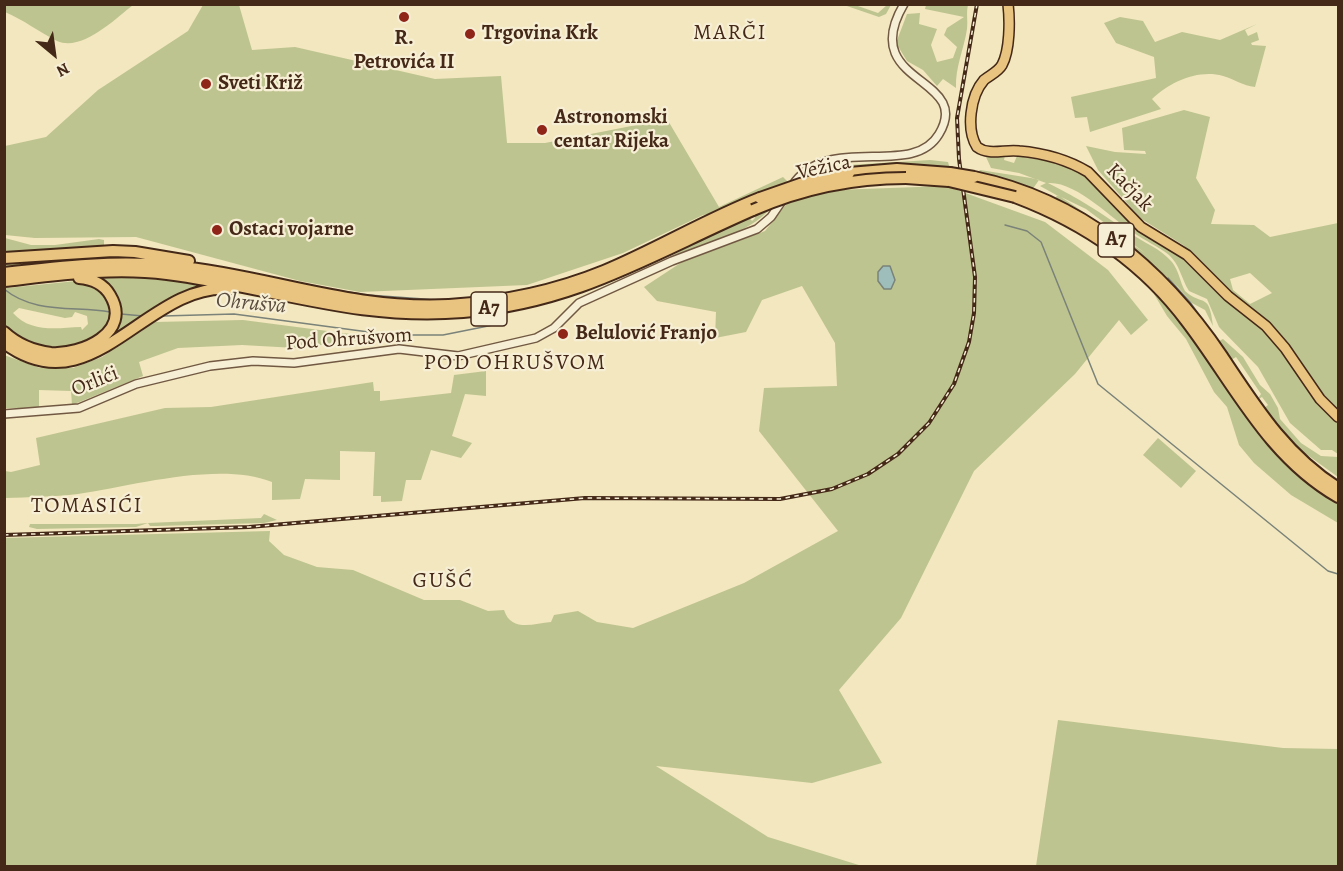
<!DOCTYPE html>
<html>
<head>
<meta charset="utf-8">
<style>
  body { margin:0 }
  #map { position:relative; width:1343px; height:871px; overflow:hidden; background:#f2e7bf; font-family:Alegreya,serif }
  canvas { display:block }
  .frame { position:absolute; inset:0; border:6px solid #452918; pointer-events:none }
  .north { position:absolute; left:24px; top:24px; width:60px; height:60px; -webkit-text-stroke:4px #f7efd5; paint-order:stroke; rotate:151deg; font-size:16px; font-weight:700; line-height:24px; text-align:center; color:#452918 }
  .north::after { content:''; display:block; margin:auto; width:21px; height:27px; background:#452918; clip-path:polygon(50% 0,100% 100%,50% 72%,0 100%) }
</style>
</head>
<body>
<div id="map">
<canvas width="1343" height="871"></canvas>
<div class="frame"></div>
<div class="north">N</div>
</div>
<script>
const context = document.querySelector('canvas').getContext('2d');
context.lineJoin = 'round';
function fill(path, color) { context.fillStyle = color; context.fill(path, 'evenodd'); }
function stroke(path, color, width, dash) { context.strokeStyle = color; context.lineWidth = width; context.lineCap = dash ? 'butt' : 'round'; context.setLineDash(dash || []); context.stroke(path); }
function drawText(font, color, halo, rows, align = 'center') {
  context.font = font + ' Alegreya,serif'; context.lineWidth = 4.5; context.setLineDash([]); context.textBaseline = 'middle'; context.strokeStyle = halo; context.fillStyle = color; for (const [text, x, y, turn = 0] of rows) {
    context.save(); context.translate(x, y); context.rotate((+turn || 0) * Math.PI / 180); context.textAlign = isNaN(turn) ? turn : align; if (halo) context.strokeText(text, 0, 0); context.fillText(text, 0, 0); context.restore();
  }
}
const green = new Path2D(`
  M 4,5 L 5,4 L 133,5 C 115,19 82,52 57,41 C 39,32 24,20 5,12 Z
  M 203,5 L 239,5 L 252,50 L 295,47 L 435,79 L 501,76 L 507,143 L 545,143 L 667,119 L 719,207 L 783,177 L 788,182 L 710,214 L 703,215 L 623,253 L 527,285 L 360,292 L 300,281 L 136,237 L 35,238 L 5,235 L 5,146 L 46,137 L 98,90 L 188,31 Z
  M 844,5 L 855,5 L 878,13 L 887,5 L 891,5 L 886,14 L 879,17 Z
  M 926,5 L 968,5 C 966,13 968,20 967,29 C 964,49 955,67 956,88 L 943,79 L 937,86 L 923,70 L 907,61 L 896,43 L 907,14 L 920,13 L 919,24 L 937,29 L 931,45 L 937,62 L 953,58 L 957,47 L 944,35 L 947,28 L 964,17 L 925,9 Z
  M 1120,17 L 1143,21 L 1155,42 L 1182,32 L 1220,40 L 1257,24 L 1245,30 L 1248,36 L 1257,32 L 1259,40 L 1251,43 L 1252,45 L 1266,46 L 1255,87 C 1243,86 1234,79 1223,76 C 1198,69 1170,82 1152,99 L 1161,109 L 1090,132 L 1087,117 L 1075,118 L 1071,97 L 1156,78 L 1154,57 L 1116,43 L 1104,23 Z
  M 1184,110 L 1210,117 L 1196,178 L 1215,210 L 1211,224 L 1254,225 L 1270,237 L 1338,223 L 1338,410 L 1316,386 L 1298,357 L 1267,322 L 1229,291 L 1183,245 L 1140,218 L 1098,170 L 1086,146 L 1115,152 L 1146,154 L 1145,151 L 1124,150 L 1122,128 ZM 1250,273 L 1272,293 L 1250,304 L 1233,290 L 1230,279 Z
  M 1005,155 L 1004,160 L 1014,163 L 1017,156 L 1061,163 L 1089,177 L 1139,229 L 1176,250 L 1214,290 L 1273,339 L 1338,421 L 1338,454 L 1332,450 L 1321,450 L 1290,423 L 1258,367 L 1219,327 L 1207,299 L 1189,291 C 1181,278 1180,265 1169,255 C 1158,246 1145,241 1134,233 C 1112,219 1076,181 1048,183 C 1080,199 1101,213 1130,233 C 1144,243 1160,248 1172,262 C 1179,271 1180,282 1185,291 C 1203,307 1209,291 1213,326 L 1205,310 L 1192,303 L 1178,287 L 1136,250 L 1094,220 L 1055,200 L 1057,195 L 1060,197 L 1040,186 L 1046,183 L 1019,173 L 991,168 L 986,157 ZM 1061,197 L 1086,209 L 1145,253 Z
  M 930,160 L 948,162 L 950,169 L 843,170 L 849,165 Z
  M 980,170 L 1031,178 L 1039,180 L 1032,190 L 976,174 Z
  M 946,186 L 1045,222 L 1108,270 L 1148,320 L 1131,335 L 1119,320 L 1075,374 L 974,471 L 901,618 L 839,690 L 882,763 L 812,783 L 656,766 L 768,837 L 862,866 L 5,866 L 4,538 L 270,531 L 269,541 L 284,555 L 317,567 L 353,570 L 424,600 L 460,600 L 488,611 L 504,610 C 511,632 533,624 551,622 L 554,615 L 578,611 L 597,622 L 633,628 L 744,583 L 838,531 L 759,431 L 764,388 L 837,386 L 835,343 L 802,286 L 762,300 L 746,332 L 715,338 L 716,312 L 657,301 L 644,287 L 682,262 L 765,231 L 788,202 L 834,190 Z
  M 772,207 C 747,235 706,244 671,256 L 748,216 L 752,221 L 755,218 L 754,214 Z
  M 5,238 L 31,245 L 55,245 L 99,239 L 104,240 L 104,246 L 9,252 L 5,251 Z
  M 113,254 L 168,260 L 5,269 L 4,260 Z
  M 101,277 L 158,279 L 204,285 C 166,297 146,320 113,338 C 106,342 98,342 91,344 C 58,351 31,349 5,327 L 4,285 L 7,288 L 76,281 L 96,285 ZM 19,308 L 65,318 L 72,317 L 75,312 L 87,316 L 88,324 L 82,330 L 81,327 C 56,328 31,333 13,313 Z
  M 1156,292 C 1171,309 1188,326 1201,345 C 1246,413 1265,460 1338,504 L 1338,523 L 1291,495 L 1254,463 L 1239,445 L 1227,407 L 1214,392 L 1186,339 L 1167,316 L 1154,294 Z
  M 243,320 L 381,338 L 296,348 L 242,345 L 178,348 L 139,362 L 143,376 L 72,405 L 71,391 L 39,390 L 39,408 L 5,408 L 4,355 L 40,368 L 73,368 L 102,357 L 155,322 Z
  M 1223,339 L 1243,357 L 1260,385 L 1270,394 L 1278,408 L 1280,419 L 1301,443 L 1321,456 L 1338,457 L 1338,477 L 1295,446 L 1263,409 L 1268,405 L 1262,397 L 1257,400 L 1261,394 L 1236,357 L 1231,360 L 1219,341 Z
  M 486,371 L 486,396 L 465,394 L 452,436 L 472,443 L 461,458 L 431,450 L 421,480 L 406,480 L 402,501 L 381,502 L 381,496 L 373,496 L 375,452 L 340,451 L 340,480 L 305,479 L 300,499 L 272,500 L 272,482 C 219,461 133,486 78,494 C 54,497 29,497 5,498 L 5,471 L 11,472 L 40,465 L 36,438 L 165,408 L 211,407 L 373,382 L 374,391 L 380,391 L 380,401 L 451,393 L 454,375 Z
  M 1158,438 L 1196,471 L 1181,488 L 1143,455 Z
  M 264,514 L 277,520 L 264,523 L 157,526 L 150,526 L 148,523 L 136,527 L 37,529 L 29,527 L 30,524 L 136,524 L 148,523 L 261,518 Z
  M 1058,720 L 1283,748 L 1338,749 L 1338,866 L 1036,866 Z`);
const water = new Path2D(`
  M 883,266 L 890,266 L 895,280 L 891,289 L 884,289 L 878,281 L 878,272 Z`);
const stream = new Path2D(`
  M 1005,225 L 1027,231 L 1041,242 L 1098,384 L 1328,571 L 1338,574
  M 1168,278 L 1190,302 L 1222,348
  M 322,288 L 368,295 L 438,300
  M 4,289 C 34,314 74,306 110,312
  M 526,289 L 536,287
  M 121,314 L 143,316
  M 163,316 L 234,314 L 391,335 L 443,335 L 498,324
  M 1303,454 L 1307,457`);
const minor = new Path2D(`
  M 792,186 C 828,131 912,180 939,134 C 974,76 856,85 904,4
  M 4,414 L 79,408 L 136,384 L 210,366 L 253,361 L 294,363 L 399,349 L 458,356 L 536,338 L 554,328 L 579,303 L 672,261 L 757,229 L 771,217 L 784,198`);
const major = new Path2D(`
  M 1008,4 C 1010,21 1010,50 1002,65 C 998,72 990,75 984,80 C 970,96 966,130 977,147 C 989,156 1005,149 1019,151 C 1042,153 1068,160 1088,172 L 1141,227 L 1187,255 L 1228,296 L 1266,326 L 1285,348 L 1320,399 L 1338,417`);
const highway = new Path2D(`
  M 849,173 L 897,169 L 950,173
  M 974,177 C 1080,199 1162,267 1222,356 C 1256,407 1285,454 1338,488
  M 906,178 L 949,181
  M 1015,197 C 1084,223 1143,263 1187,322 C 1235,385 1267,456 1338,497
  M 4,258 L 113,251 L 135,252 L 189,261
  M 4,273 C 62,266 118,260 176,266 C 270,276 351,310 449,305 C 502,302 555,291 604,271 C 657,249 706,219 760,198
  M 4,281 C 58,275 113,267 167,274 C 271,287 355,321 463,312 C 577,303 652,254 753,210
  M 4,332 C 17,344 34,351 51,353 C 81,355 133,333 110,295 C 103,283 92,279 79,278
  M 4,343 C 93,409 146,282 230,289`);
const rail = new Path2D(`
  M 4,535 L 249,527 L 585,498 L 780,499 L 832,489 L 868,474 L 898,454 L 929,423 L 954,384 L 969,342 L 974,313 L 975,277 L 959,159 L 957,118 L 977,4`);
const highwayBridge = new Path2D(`
  M 950,173 L 974,177
  M 949,181 L 1015,197
  M 760,198 L 800,184 L 849,173
  M 753,210 C 801,189 853,178 906,178`);
const markers = [
  [404,17,6,"#8f2418"],
  [470,34,6,"#8f2418"],
  [206,84,6,"#8f2418"],
  [542,130,6,"#8f2418"],
  [217,230,6,"#8f2418"],
  [563,334,6,"#8f2418"]
];
const shields = [
  [1116,240,36],
  [489,309,36]
];
const shieldNames = [
  ["A7",1116,240],
  ["A7",489,309]
];
const poiNames = [
  ["Trgovina Krk",482,34],
  ["R.",404,39,"center"],
  ["Petrovića II",404,63,"center"],
  ["Sveti Križ",218,84],
  ["Astronomski",554,118],
  ["centar Rijeka",554,142],
  ["Ostaci vojarne",229,230],
  ["Belulović Franjo",575,334]
];
const streetNames = [
  ["Vežica",824,168,-12],
  ["Kačjak",1129,188,46],
  ["Pod Ohrušvom",349,340,-4],
  ["Orlići",95,382,-22]
];
const neighbourhoodNames = [
  ["MARČI",730,34],
  ["POD OHRUŠVOM",515,364],
  ["TOMASIĆI",87,507],
  ["GUŠĆ",443,582]
];
const waterNames = [
  ["Ohrušva",251,304,5]
];
fill(green, '#bec48f');
fill(water, '#9dbeba');
stroke(water, '#7a8279', 1.5);
stroke(stream, '#7a8279', 1.5);
stroke(minor, '#705842', 10);
stroke(major, '#452918', 12);
stroke(highway, '#452918', 14);
stroke(minor, '#f7efd5', 7);
stroke(major, '#e9c480', 9);
stroke(highway, '#e9c480', 10);
stroke(rail, '#452918', 4);
stroke(rail, '#f7efd5', 1.5, [4.5]);
stroke(highwayBridge, '#452918', 14, []);
stroke(highwayBridge, '#e9c480', 10);
for (const [x, y, r, color] of markers) { const dot = new Path2D(); dot.arc(x, y, r, 0, 2 * Math.PI); context.fillStyle = color; context.fill(dot); stroke(dot, '#f7efd5', 2); }
for (const [x, y, w] of shields) { const box = new Path2D(); box.roundRect(x - w / 2, y - 17, w, 34, 4.5); context.fillStyle = '#f7efd5'; context.fill(box); stroke(box, '#452918', 1.5); }
drawText('bold 20px', '#452918', null, shieldNames);
drawText('bold 21px', '#452918', '#f7efd5', poiNames, 'left');
drawText('21px', '#452918', '#f7efd5', streetNames);
context.letterSpacing = '1.5px';
drawText('22px', '#452918', '#f7efd5', neighbourhoodNames);
context.letterSpacing = '0px';
drawText('italic 22px', '#5b4e40', '#f7efd5', waterNames);
</script>
</body>
</html>
